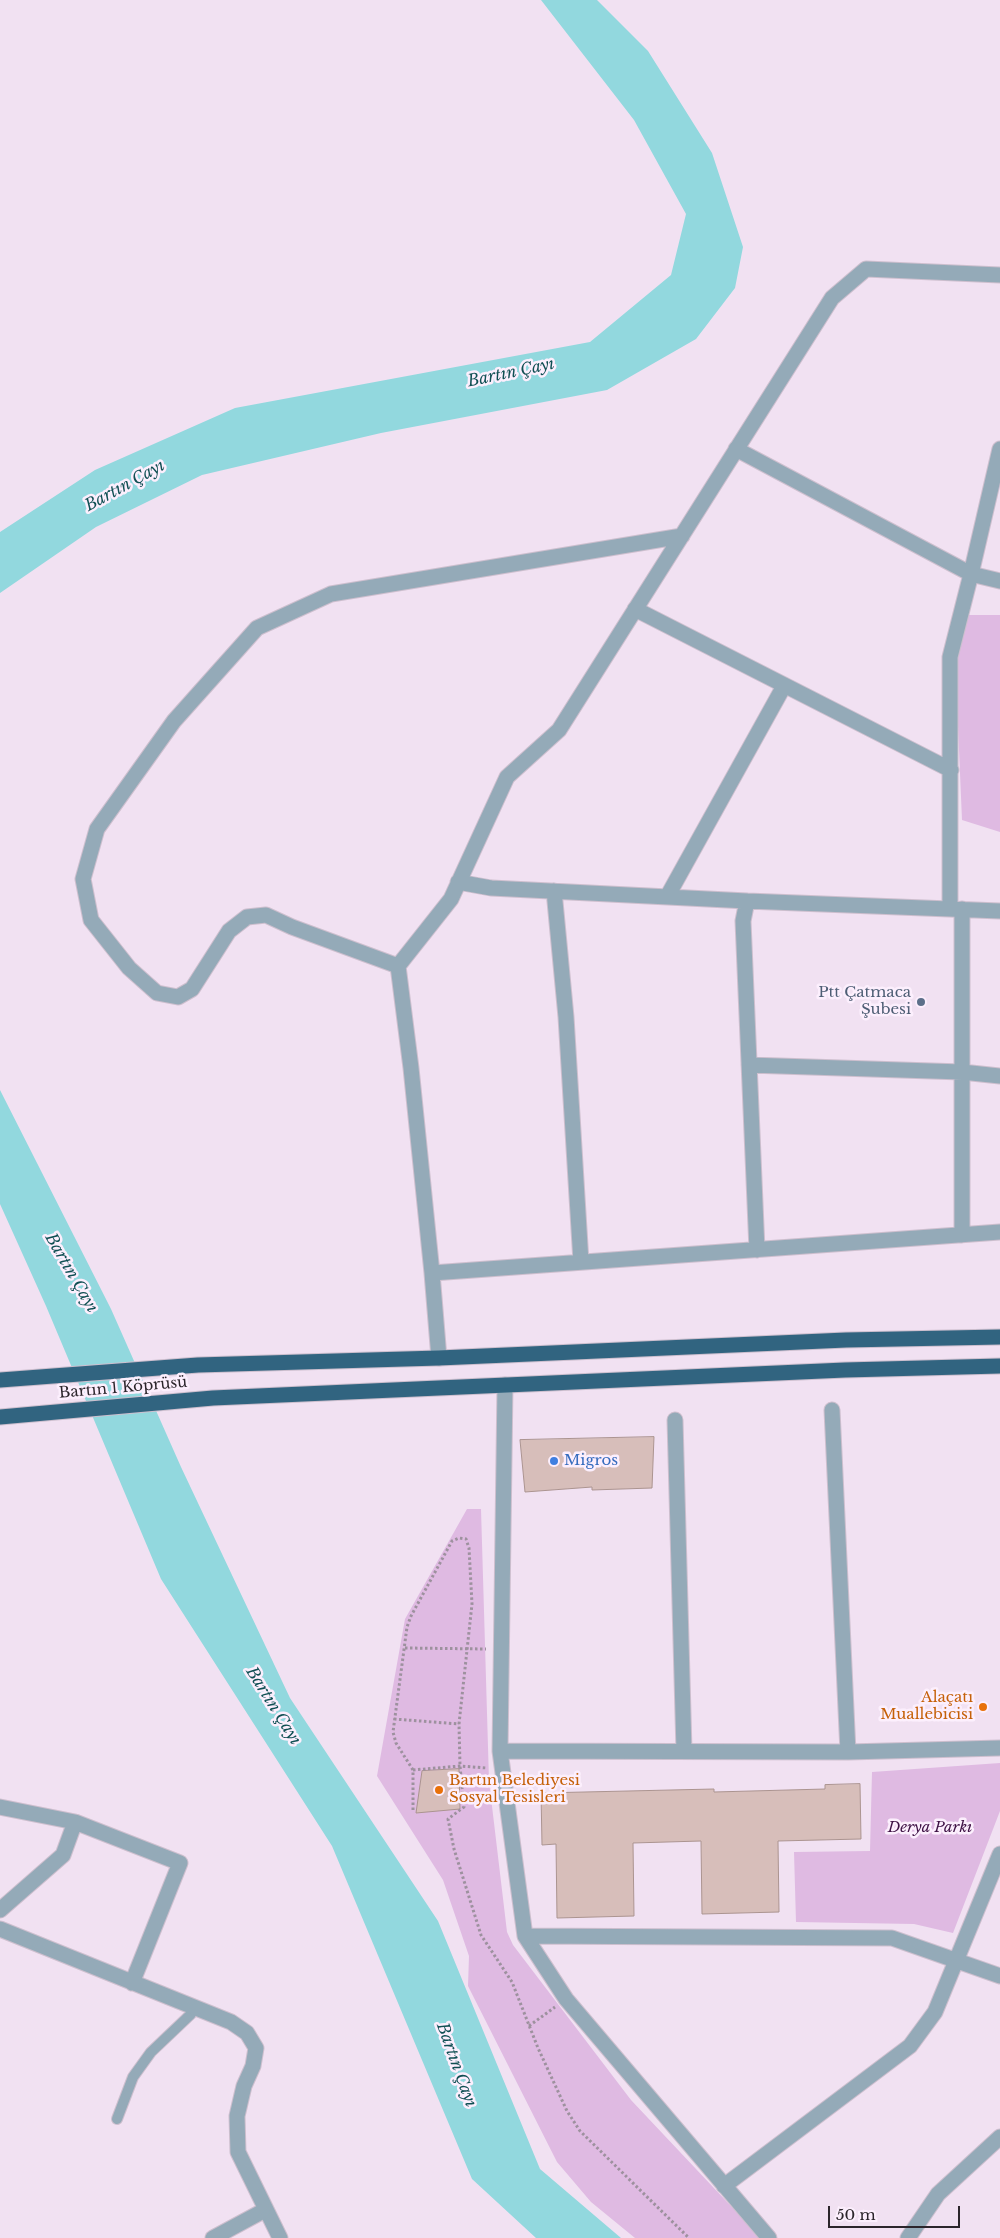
<!DOCTYPE html>
<html>
<head>
<meta charset="utf-8">
<style>
  body { margin:0 }
  #map { position:relative; width:1000px; height:2238px; overflow:hidden; background:#f1e1f2; font-family:"Libre Baskerville",serif }
  canvas { display:block }
  .scale { position:absolute; left:828px; top:2206px; width:132px; height:22px; box-sizing:border-box; border:2px solid #2b252b; border-top:0; padding-left:6px; font-size:15px; line-height:18px; white-space:nowrap; color:#2b252b; -webkit-text-stroke:4px #fceffd; paint-order:stroke }
</style>
</head>
<body>
<div id="map">
<canvas width="1000" height="2238"></canvas>
<div class="scale">50 m</div>
</div>
<script>
const context = document.querySelector('canvas').getContext('2d');
context.lineJoin = 'round';
function fill(path, color) { context.fillStyle = color; context.fill(path, 'evenodd'); }
function stroke(path, color, width, dash) { context.strokeStyle = color; context.lineWidth = width; context.lineCap = dash ? 'butt' : 'round'; context.setLineDash(dash || []); context.stroke(path); }
function drawText(font, color, halo, rows, align = 'center') {
  context.font = font + ' "Libre Baskerville",serif'; context.lineWidth = 5; context.setLineDash([]); context.textBaseline = 'middle'; context.strokeStyle = halo; context.fillStyle = color; for (const [text, x, y, turn = 0] of rows) {
    context.save(); context.translate(x, y); context.rotate((+turn || 0) * Math.PI / 180); context.textAlign = isNaN(turn) ? turn : align; if (halo) context.strokeText(text, 0, 0); context.fillText(text, 0, 0); context.restore();
  }
}
const green = new Path2D(`
  M 966,615 L 1000,615 L 1000,832 L 962,820 L 955,656 Z
  M 467,1509 L 481,1509 L 489,1781 L 507,1932 L 513,1945 L 631,2100 L 761,2238 L 635,2238 L 591,2202 L 557,2162 L 468,1986 L 469,1956 L 443,1880 L 377,1776 L 405,1619 Z
  M 1000,1763 L 1000,1811 L 953,1933 L 914,1924 L 796,1922 L 794,1852 L 870,1851 L 872,1772 Z`);
const water = new Path2D(`
  M 541,0 L 597,0 L 648,51 L 712,153 L 743,247 L 735,288 L 696,339 L 607,390 L 381,433 L 202,475 L 96,527 L 0,593 L 0,532 L 95,470 L 235,408 L 590,342 L 671,275 L 686,214 L 634,120 Z
  M 0,1090 L 111,1309 L 181,1467 L 290,1698 L 438,1921 L 540,2169 L 621,2238 L 536,2238 L 472,2179 L 332,1846 L 161,1579 L 46,1306 L 0,1204 Z`);
const building = new Path2D(`
  M 654,1437 L 652,1488 L 592,1490 L 592,1487 L 525,1492 L 520,1440 Z
  M 459,1769 L 460,1809 L 416,1813 L 422,1771 Z
  M 860,1784 L 861,1839 L 778,1841 L 779,1912 L 702,1914 L 701,1841 L 633,1843 L 634,1916 L 557,1918 L 556,1844 L 542,1845 L 541,1793 L 714,1789 L 714,1792 L 825,1789 L 825,1785 Z`);
const path = new Path2D(`
  M 405,1648 L 486,1649
  M 394,1719 L 459,1724
  M 413,1770 L 460,1766 L 487,1768
  M 413,1810 L 413,1770 L 396,1743 L 393,1732 L 407,1627 L 411,1616 L 452,1541 L 459,1538 L 466,1539 L 469,1548 L 472,1604 L 459,1724 L 460,1766 L 464,1807 L 448,1819 L 454,1849 L 481,1935 L 512,1982 L 538,2048 L 567,2111 L 580,2131 L 689,2238
  M 529,2026 L 555,2007`);
const lane = new Path2D(`
  M 117,2119 L 133,2077 L 151,2052 L 191,2014 L 193,2008`);
const street = new Path2D(`
  M 736,449 L 971,574 L 1000,449
  M 635,609 L 951,770
  M 458,882 L 491,888 L 747,901
  M 554,891 L 566,1017 L 581,1262
  M 667,897 L 784,686
  M 950,909 L 950,657 L 971,574 L 1000,581
  M 962,909 L 962,1235
  M 398,966 L 292,927 L 266,915 L 247,917 L 229,931 L 192,989 L 178,997 L 157,993 L 129,968 L 91,920 L 83,879 L 97,829 L 174,721 L 257,628 L 331,594 L 682,536
  M 749,1065 L 962,1072 L 1000,1076
  M 757,1250 L 743,921 L 747,901 L 1000,911
  M 432,1273 L 411,1068 L 398,966 L 451,899 L 507,777 L 559,730 L 832,298 L 866,269 L 1000,275
  M 439,1358 L 432,1273 L 1000,1232
  M 505,1385 L 500,1751 L 525,1936 L 566,1999 L 769,2238
  M 832,1410 L 848,1752
  M 675,1420 L 684,1751
  M 500,1751 L 848,1752 L 1000,1748
  M 0,1807 L 75,1822 L 180,1863 L 132,1983
  M 0,1910 L 63,1855 L 75,1822
  M 0,1929 L 231,2022 L 247,2033 L 256,2048 L 253,2066 L 244,2086 L 237,2116 L 238,2152 L 280,2238
  M 525,1936 L 892,1938 L 1000,1976
  M 724,2186 L 910,2046 L 935,2012 L 1000,1854
  M 213,2238 L 265,2210
  M 908,2238 L 938,2194 L 1000,2137`);
const highway = new Path2D(`
  M 0,1380 L 198,1365 L 439,1358 L 846,1340 L 1000,1337
  M 0,1417 L 213,1398 L 845,1370 L 1000,1366`);
const markers = [
  [921,1002,5,"#5c6f8a"],
  [554,1461,5,"#3f7fe0"],
  [983,1707,5,"#e8710a"],
  [439,1790,5,"#e8710a"]
];
const serviceNames = [
  ["Ptt Çatmaca",911,993],
  ["Şubesi",911,1010]
];
const streetNames = [
  ["Bartın 1 Köprüsü",123,1388,-5]
];
const shopNames = [
  ["Migros",564,1461]
];
const foodNames = [
  ["Alaçatı",973,1698],
  ["Muallebicisi",973,1715],
  ["Bartın Belediyesi",449,1781,"left"],
  ["Sosyal Tesisleri",449,1798,"left"]
];
const parkNames = [
  ["Derya Parkı",930,1828]
];
const waterNames = [
  ["Bartın Çayı",511,373,-12],
  ["Bartın Çayı",125,486,-29],
  ["Bartın Çayı",71,1273,60],
  ["Bartın Çayı",273,1706,58],
  ["Bartın Çayı",456,2065,70]
];
fill(green, '#dfbae2');
fill(water, '#92d8de');
fill(building, '#d7beba');
stroke(building, '#ab9490', 1);
stroke(lane, '#cdbfce', 12);
stroke(street, '#cdbfce', 17);
stroke(highway, '#cdbfce', 17);
stroke(path, '#9d919e', 3, [2.5, 2.5]);
stroke(lane, '#94aab8', 10);
stroke(street, '#94aab8', 15);
stroke(highway, '#316480', 15);
for (const [x, y, r, color] of markers) { const dot = new Path2D(); dot.arc(x, y, r, 0, 2 * Math.PI); context.fillStyle = color; context.fill(dot); stroke(dot, '#fceffd', 2); }
drawText('15px', '#4e5e75', '#fceffd', serviceNames, 'right');
drawText('15px', '#2b252b', '#fceffd', streetNames);
drawText('15px', '#366cbe', '#fceffd', shopNames, 'left');
drawText('15px', '#c56008', '#fceffd', foodNames, 'right');
drawText('italic 15px', '#3f1245', '#fceffd', parkNames);
drawText('italic 16px', '#0f4f53', '#fceffd', waterNames);
</script>
</body>
</html>
